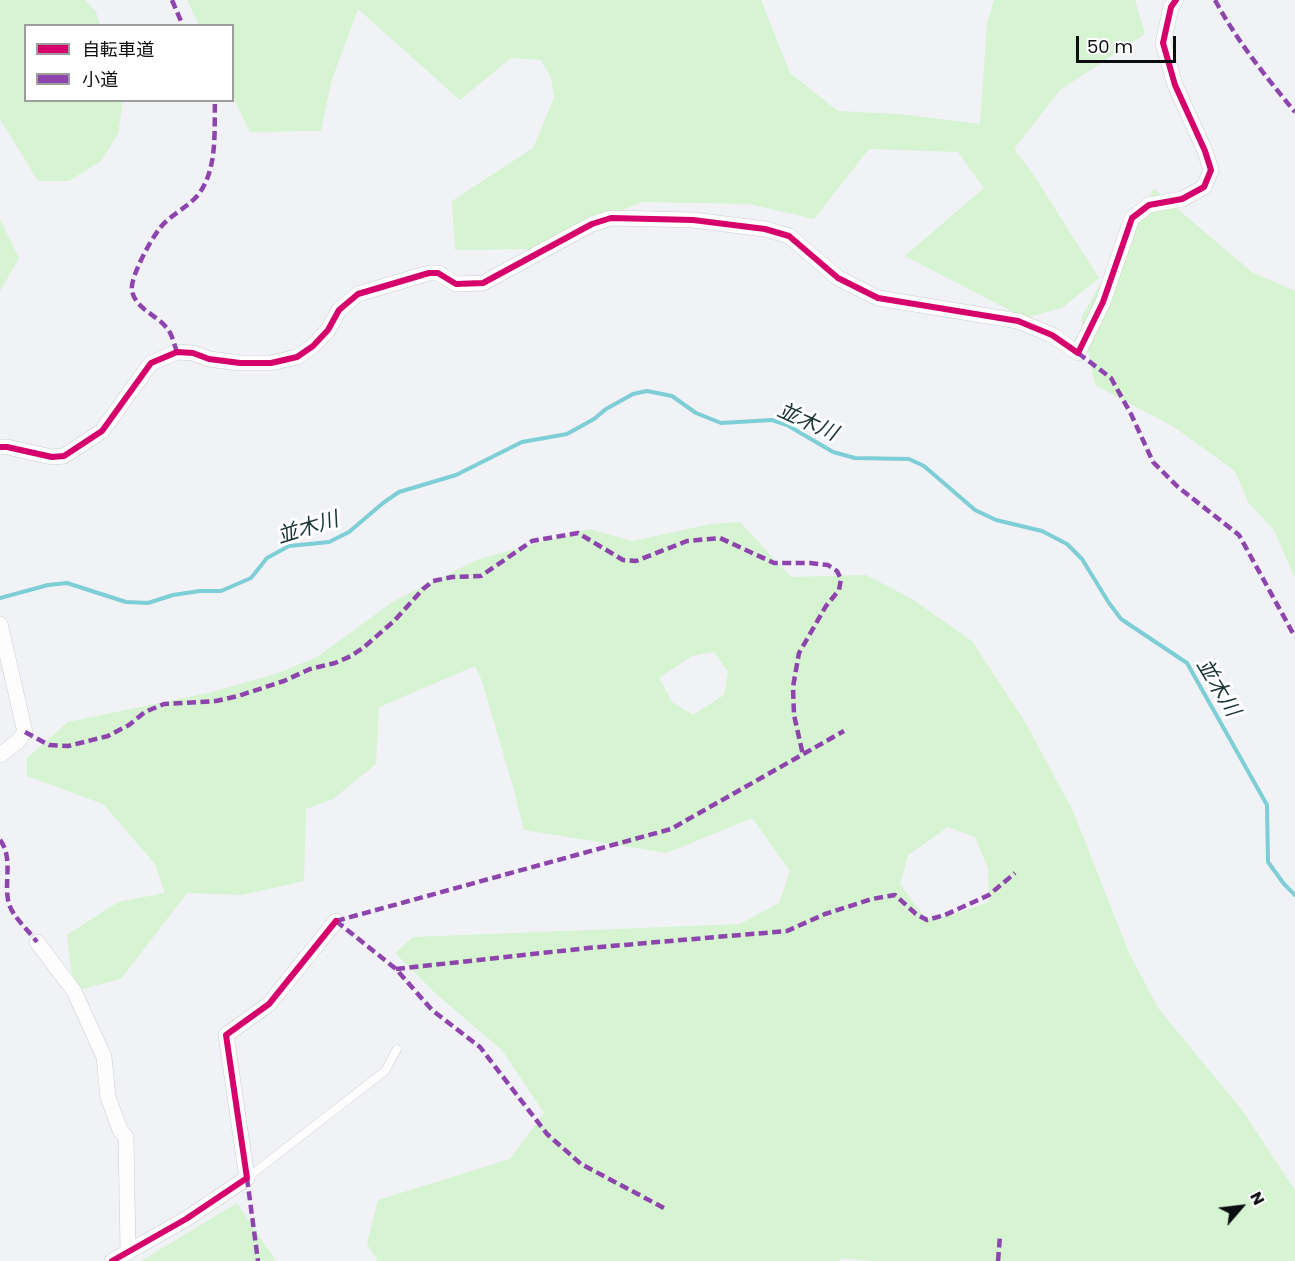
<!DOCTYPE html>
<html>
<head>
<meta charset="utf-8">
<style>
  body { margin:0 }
  #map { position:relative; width:1295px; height:1261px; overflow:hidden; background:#f0f2f5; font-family:Poppins,"Noto Sans JP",sans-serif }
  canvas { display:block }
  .legend { position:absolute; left:24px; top:24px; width:210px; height:78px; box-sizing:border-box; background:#fff; border:2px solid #9e9e9f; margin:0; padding:8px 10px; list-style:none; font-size:18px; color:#0c0d0e }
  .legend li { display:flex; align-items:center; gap:12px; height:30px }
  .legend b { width:30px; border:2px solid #9e9e9f }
  .north { position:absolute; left:1211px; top:1177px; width:60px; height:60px; -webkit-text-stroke:4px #fff; paint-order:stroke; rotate:62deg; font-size:16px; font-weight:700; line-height:24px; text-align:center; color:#0c0d0e }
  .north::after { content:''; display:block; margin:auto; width:21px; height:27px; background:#0c0d0e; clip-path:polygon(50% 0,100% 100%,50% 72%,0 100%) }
  .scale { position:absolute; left:1076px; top:36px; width:100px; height:27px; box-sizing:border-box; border:3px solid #0c0d0e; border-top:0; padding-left:8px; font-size:18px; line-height:21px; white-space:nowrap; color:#0c0d0e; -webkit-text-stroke:4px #fff; paint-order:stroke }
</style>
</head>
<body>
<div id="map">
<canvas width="1295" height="1261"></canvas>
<ul class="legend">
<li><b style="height:8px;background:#d6006c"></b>自転車道</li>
<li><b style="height:8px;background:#8e44ad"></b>小道</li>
</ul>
<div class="north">N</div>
<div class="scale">50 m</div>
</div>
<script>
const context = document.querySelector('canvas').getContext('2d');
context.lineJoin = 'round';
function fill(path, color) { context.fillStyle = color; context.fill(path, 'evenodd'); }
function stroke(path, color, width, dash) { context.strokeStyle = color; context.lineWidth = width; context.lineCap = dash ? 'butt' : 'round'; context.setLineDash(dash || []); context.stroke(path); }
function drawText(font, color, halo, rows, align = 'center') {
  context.font = font + ' Poppins,"Noto Sans JP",sans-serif'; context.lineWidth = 6; context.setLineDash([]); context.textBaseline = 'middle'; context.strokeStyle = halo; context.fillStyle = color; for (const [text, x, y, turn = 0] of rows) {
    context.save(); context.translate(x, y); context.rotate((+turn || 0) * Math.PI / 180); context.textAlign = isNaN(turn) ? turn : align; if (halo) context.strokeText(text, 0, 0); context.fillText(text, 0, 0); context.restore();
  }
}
const green = new Path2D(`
  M 0,0 L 85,0 L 96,12 L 100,25 L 26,26 L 26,100 L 123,101 L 118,134 L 101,161 L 69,181 L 38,181 L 0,119 Z
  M 187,0 L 761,0 L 790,73 L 838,111 L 898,114 L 980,124 L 987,24 L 994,0 L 1135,0 L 1145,34 L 1060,90 L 1014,149 L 1033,174 L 1099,278 L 1062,308 L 1025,318 L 905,256 L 984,188 L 958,152 L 869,149 L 814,219 L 749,204 L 642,202 L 530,249 L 455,250 L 452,201 L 533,148 L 554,98 L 551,78 L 541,60 L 511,58 L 460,100 L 358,9 L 331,82 L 321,131 L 250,132 L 233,97 L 232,26 L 199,25 Z
  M 1154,189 L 1252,272 L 1295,291 L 1295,578 L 1274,530 L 1248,502 L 1235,471 L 1174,427 L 1095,385 L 1081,318 Z
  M 0,219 L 19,258 L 0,291 Z
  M 740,522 L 791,577 L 866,575 L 912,599 L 972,641 L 1025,722 L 1073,811 L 1129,953 L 1158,1008 L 1242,1110 L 1295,1190 L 1295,1261 L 873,1261 L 842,1258 L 839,1261 L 378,1261 L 367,1244 L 378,1200 L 510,1159 L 544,1113 L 502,1050 L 435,993 L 395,953 L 413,937 L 740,924 L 779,903 L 790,871 L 752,818 L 667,853 L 524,830 L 513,787 L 482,681 L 475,666 L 379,707 L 376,764 L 333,799 L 306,809 L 304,881 L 242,895 L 187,893 L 121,979 L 74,991 L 67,935 L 118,902 L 165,893 L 155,864 L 103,804 L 27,776 L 27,758 L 68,722 L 212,692 L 281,672 L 317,657 L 394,601 L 479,559 L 589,529 L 633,541 L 711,524 ZM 714,652 L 728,672 L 724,695 L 693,715 L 672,702 L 659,678 L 692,656 ZM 948,827 L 975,837 L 988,868 L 989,902 L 954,914 L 926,919 L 900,884 L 908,855 Z
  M 237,1203 L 276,1261 L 141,1261 Z`);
const stream = new Path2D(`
  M 0,598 L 48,585 L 67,583 L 126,602 L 148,603 L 173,595 L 200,591 L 221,591 L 251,578 L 267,558 L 289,546 L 329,542 L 349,532 L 383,503 L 399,492 L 456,475 L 522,442 L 567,434 L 594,419 L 606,409 L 633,394 L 647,391 L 672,396 L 696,413 L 721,423 L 772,420 L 787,425 L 833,452 L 855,458 L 909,459 L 924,466 L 975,510 L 996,520 L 1042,531 L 1067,544 L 1082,559 L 1109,603 L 1121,619 L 1187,663 L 1267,805 L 1268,862 L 1284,884 L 1295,895`);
const service = new Path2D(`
  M 247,1178 L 385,1071 L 397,1049`);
const minor = new Path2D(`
  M 0,447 L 7,447 L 52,457 L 64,456 L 102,431 L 151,363 L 177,352 L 193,353 L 209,359 L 240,363 L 271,363 L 297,357 L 313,346 L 328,330 L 339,310 L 358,294 L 429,273 L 438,273 L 456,284 L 483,283 L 592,224 L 611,218 L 693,220 L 765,229 L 789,236 L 838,278 L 878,298 L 1018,321 L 1052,335 L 1078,353 L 1103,302 L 1132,218 L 1149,205 L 1182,199 L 1204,187 L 1211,170 L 1205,151 L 1175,85 L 1163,43 L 1171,7 L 1176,0
  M 0,624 L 25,732 L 17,742 L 0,755
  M 37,942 L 74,991 L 104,1057 L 108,1097 L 120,1130 L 126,1137 L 128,1251
  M 112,1261 L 186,1219 L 247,1178 L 226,1035 L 269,1004 L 336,921`);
const quiet = new Path2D(`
  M 172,0 L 183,26
  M 1215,0 C 1237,41 1266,77 1295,112
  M 177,352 C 174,344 172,333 166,327 C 155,314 136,309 132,291 C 129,279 151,239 160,228 C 170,215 187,208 198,195 C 218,169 214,131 215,100
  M 1078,353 L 1111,378 L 1131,414 L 1153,462 L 1178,487 L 1239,535 L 1295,637
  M 25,732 L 49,745 L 68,746 L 108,736 L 129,725 L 145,712 L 164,704 L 216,701 L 238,696 L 284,681 L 310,669 L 335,663 L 351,656 L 363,648 L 394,621 L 423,589 L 433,581 L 452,577 L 481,576 L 532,541 L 578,533 L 623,560 L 636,561 L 687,541 L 720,538 L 774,563 L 810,563 L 828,565 L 837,571 L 841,579 L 839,590 L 826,606 L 799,653 L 793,687 L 794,715 L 803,755
  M 0,840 C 14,858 3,884 9,904 C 13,917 29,931 37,942
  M 336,921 L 671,829 L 844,731
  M 336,921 L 396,969 L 432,1010 L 480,1047 L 547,1134 L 581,1164 L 664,1208
  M 396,969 L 588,948 L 787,931 L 825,914 L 872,899 L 895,895 L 916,914 L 927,920 L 945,915 L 989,895 L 1015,873
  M 247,1178 L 258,1261
  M 998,1261 L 1000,1236`);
const cycleway = new Path2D(`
  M 0,447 L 7,447 L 52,457 L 64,456 L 102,431 L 151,363 L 177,352 L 193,353 L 209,359 L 240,363 L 271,363 L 297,357 L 313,346 L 328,330 L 339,310 L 358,294 L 429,273 L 438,273 L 456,284 L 483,283 L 592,224 L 611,218 L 693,220 L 765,229 L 789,236 L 838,278 L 878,298 L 1018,321 L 1052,335 L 1078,353 L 1103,302 L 1132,218 L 1149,205 L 1182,199 L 1204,187 L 1211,170 L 1205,151 L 1175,85 L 1163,43 L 1171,7 L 1176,0
  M 112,1261 L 186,1219 L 247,1178 L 226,1035 L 269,1004 L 336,921`);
const waterNames = [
  ["並木川",807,423,24],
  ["並木川",308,529,-17],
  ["並木川",1217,688,59]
];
fill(green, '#d6f3d2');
stroke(stream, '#7dced6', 4);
stroke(service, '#cbcdce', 9);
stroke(minor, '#cbcdce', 16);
stroke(service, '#fdfdfe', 8);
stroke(minor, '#fdfdfe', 15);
stroke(quiet, '#8e44ad', 4.5, [9, 4.5]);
stroke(cycleway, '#d6006c', 6);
drawText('italic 21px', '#1b3537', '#fff', waterNames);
</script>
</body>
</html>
